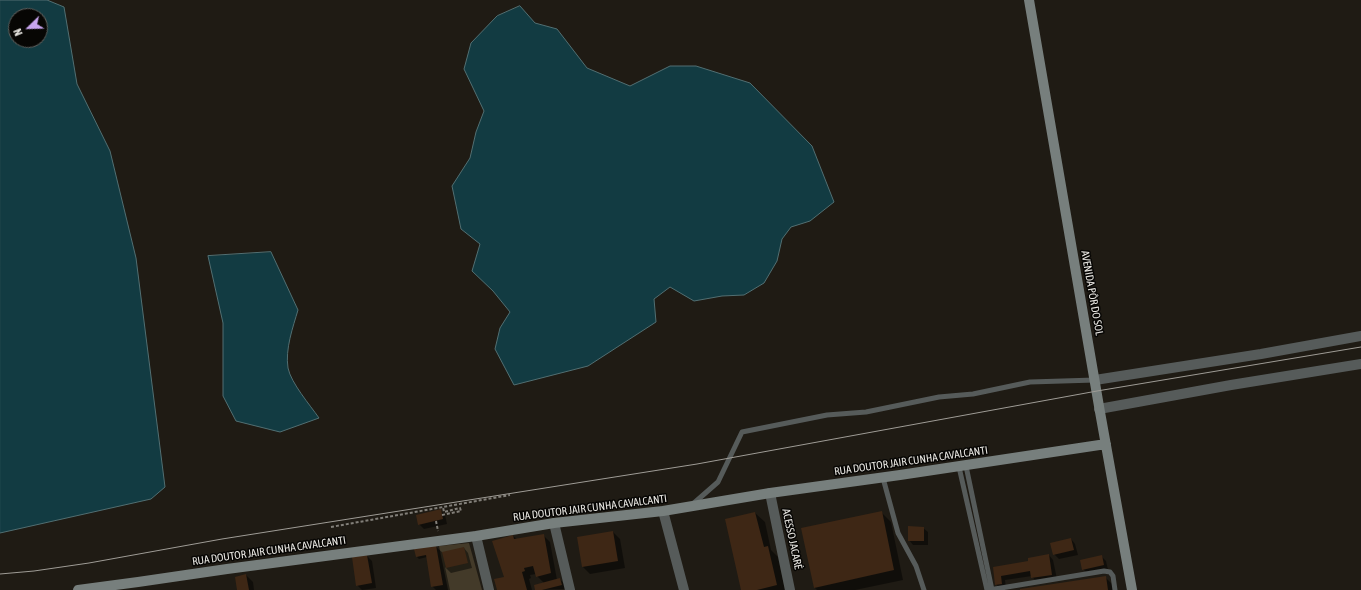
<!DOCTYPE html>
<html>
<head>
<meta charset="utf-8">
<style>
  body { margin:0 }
  #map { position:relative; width:1361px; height:590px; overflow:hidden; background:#1f1b14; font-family:"Asap Condensed",sans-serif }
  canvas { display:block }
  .north { position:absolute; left:8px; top:8px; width:40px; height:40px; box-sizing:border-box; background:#070604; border:1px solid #61605d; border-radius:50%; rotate:247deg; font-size:11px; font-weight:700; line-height:16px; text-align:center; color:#e9e7e2 }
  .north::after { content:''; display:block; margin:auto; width:14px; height:18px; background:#c8a5ef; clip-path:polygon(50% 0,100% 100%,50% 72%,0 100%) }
</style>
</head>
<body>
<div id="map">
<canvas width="1361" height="590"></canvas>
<div class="north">N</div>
</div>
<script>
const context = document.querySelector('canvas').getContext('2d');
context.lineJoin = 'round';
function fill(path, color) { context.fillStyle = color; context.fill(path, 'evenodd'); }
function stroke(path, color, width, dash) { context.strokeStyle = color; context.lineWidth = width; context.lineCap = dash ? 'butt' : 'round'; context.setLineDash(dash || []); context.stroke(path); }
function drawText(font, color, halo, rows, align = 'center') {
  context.font = font + ' "Asap Condensed",sans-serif'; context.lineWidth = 3; context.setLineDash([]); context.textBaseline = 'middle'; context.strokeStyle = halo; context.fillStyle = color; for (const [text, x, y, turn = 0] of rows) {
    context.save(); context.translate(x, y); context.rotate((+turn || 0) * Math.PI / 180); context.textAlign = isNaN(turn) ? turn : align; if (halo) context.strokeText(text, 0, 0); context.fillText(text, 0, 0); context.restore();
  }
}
const green = new Path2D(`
  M 469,543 L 482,590 L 448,590 L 439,546 Z`);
const water = new Path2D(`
  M 0,0 L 47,0 L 64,7 L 77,84 L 110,151 L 136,258 L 165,487 L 151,499 L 0,533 ZM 16,16 L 40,16 L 40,40 L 16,40 Z
  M 520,6 L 535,23 L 557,29 L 587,68 L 630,86 L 670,66 L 696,66 L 750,83 L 812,146 L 834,202 L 810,221 L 791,227 L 782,239 L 777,261 L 764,283 L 744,295 L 722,296 L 694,301 L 670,287 L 654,299 L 656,322 L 588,366 L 514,385 L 495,349 L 500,328 L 510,312 L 493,291 L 472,271 L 480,244 L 461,229 L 452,186 L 470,158 L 476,132 L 484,111 L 464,69 L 471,43 L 497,16 Z
  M 271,252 L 298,310 C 293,327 285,349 288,368 C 291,383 310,405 319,418 L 280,432 L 236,421 L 223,396 L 223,323 L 208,256 Z`);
const shadow = new Path2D(`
  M 441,511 L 445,515 L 447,524 L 424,529 L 419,524 Z
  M 881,512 L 891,522 L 903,580 L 855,590 L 817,590 L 814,587 Z
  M 755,513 L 765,522 L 771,550 L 778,557 L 785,590 L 742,590 Z
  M 923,528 L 928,532 L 928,545 L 913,545 L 909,540 Z
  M 613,532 L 620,539 L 625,568 L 590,574 L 583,567 Z
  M 543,535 L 550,542 L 557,580 L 560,579 L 564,584 L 566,589 L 536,590 L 544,583 L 537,576 L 536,574 L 530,575 L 531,578 L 529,579 L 532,590 L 498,590 L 505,577 L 513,536 L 517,539 Z
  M 1071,539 L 1075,544 L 1078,555 L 1059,559 L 1054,554 Z
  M 435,546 L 443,553 L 464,548 L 468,553 L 472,568 L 451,573 L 445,567 L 450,590 L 436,590 L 432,586 L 427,557 L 419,559 L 417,557 Z
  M 1049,555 L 1053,560 L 1057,579 L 1037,583 L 1032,576 L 1005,580 L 1006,588 L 1001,589 L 996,584 L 994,568 L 1030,562 Z
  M 367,556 L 372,561 L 376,588 L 362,590 L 357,585 Z
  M 1102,557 L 1106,561 L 1108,570 L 1088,574 L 1083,569 Z
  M 246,575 L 253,582 L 254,590 L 238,590 Z
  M 1106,578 L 1115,587 L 1116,590 L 1021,590 Z`);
const building = new Path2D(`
  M 441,509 L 443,519 L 418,525 L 416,515 Z
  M 882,511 L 894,570 L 814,588 L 801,528 Z
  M 755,512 L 764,547 L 768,546 L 777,585 L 757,590 L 741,590 L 725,519 Z
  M 908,526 L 924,527 L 924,541 L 908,541 Z
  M 613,531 L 618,561 L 582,567 L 577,537 Z
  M 544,534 L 551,573 L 536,577 L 533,566 L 524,568 L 525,571 L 522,572 L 527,590 L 497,590 L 494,579 L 504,577 L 492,541 L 513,535 L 514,539 Z
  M 1071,538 L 1074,550 L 1053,555 L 1050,543 Z
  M 436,545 L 443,585 L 431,587 L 426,555 L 416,557 L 414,549 Z
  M 464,547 L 468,563 L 446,568 L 442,552 Z
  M 1049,554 L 1052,575 L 1031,578 L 1030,571 L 1001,576 L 1002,584 L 995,585 L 993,567 L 1028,561 L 1028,558 Z
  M 367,555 L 372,583 L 356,586 L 352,557 Z
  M 1102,555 L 1104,565 L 1082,570 L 1080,560 Z
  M 246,574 L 249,590 L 237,590 L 235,577 Z
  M 1106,576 L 1108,590 L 1020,590 L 1020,589 Z
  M 560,578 L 562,585 L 542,590 L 535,590 L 534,585 Z`);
const path = new Path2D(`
  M 442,515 L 461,511 L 460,508 L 444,512 L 443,507
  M 436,521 L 438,531
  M 331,527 L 510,495`);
const lane = new Path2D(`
  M 966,466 L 992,590
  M 959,467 L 987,590
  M 883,478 L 898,533 L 916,566 L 924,590
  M 694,503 L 718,482 L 742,432 L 827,415 L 866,412 L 939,397 L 973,394 L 1030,382 L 1095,380
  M 989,590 L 1104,571 L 1110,572 L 1113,576 L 1115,590`);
const street = new Path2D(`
  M 1095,380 L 1261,354 L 1361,336
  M 1099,409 L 1231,385 L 1361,364
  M 770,493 L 790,590
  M 663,511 L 684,590
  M 554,523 L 570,590
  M 476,536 L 489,590`);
const secondary = new Path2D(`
  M 1029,0 L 1100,412 L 1132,590
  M 78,590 L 138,582 L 227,569 L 476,536 L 554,523 L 663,511 L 770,493 L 900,475 L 1106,444`);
const tram = new Path2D(`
  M 0,574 L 34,571 L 89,563 L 222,539 L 697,464 L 1097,391 L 1361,347`);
const streetNames = [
  ["AVENIDA PÔR DO SOL",1092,293,80],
  ["RUA DOUTOR JAIR CUNHA CAVALCANTI",911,461,-8],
  ["RUA DOUTOR JAIR CUNHA CAVALCANTI",590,508,-7],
  ["ACESSO JACARÉ",792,539,78],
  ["RUA DOUTOR JAIR CUNHA CAVALCANTI",269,551,-8]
];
fill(green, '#433a29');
fill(water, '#123b42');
stroke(water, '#526f72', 1);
fill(shadow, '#0007');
fill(building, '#3e2715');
stroke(path, '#827f79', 2, [3, 2]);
stroke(lane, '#565b5a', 5);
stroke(street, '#565b5a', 10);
stroke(secondary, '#777f7d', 10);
stroke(tram, '#9f9c96', 1);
drawText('11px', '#e9e7e2', '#070604', streetNames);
</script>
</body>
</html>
